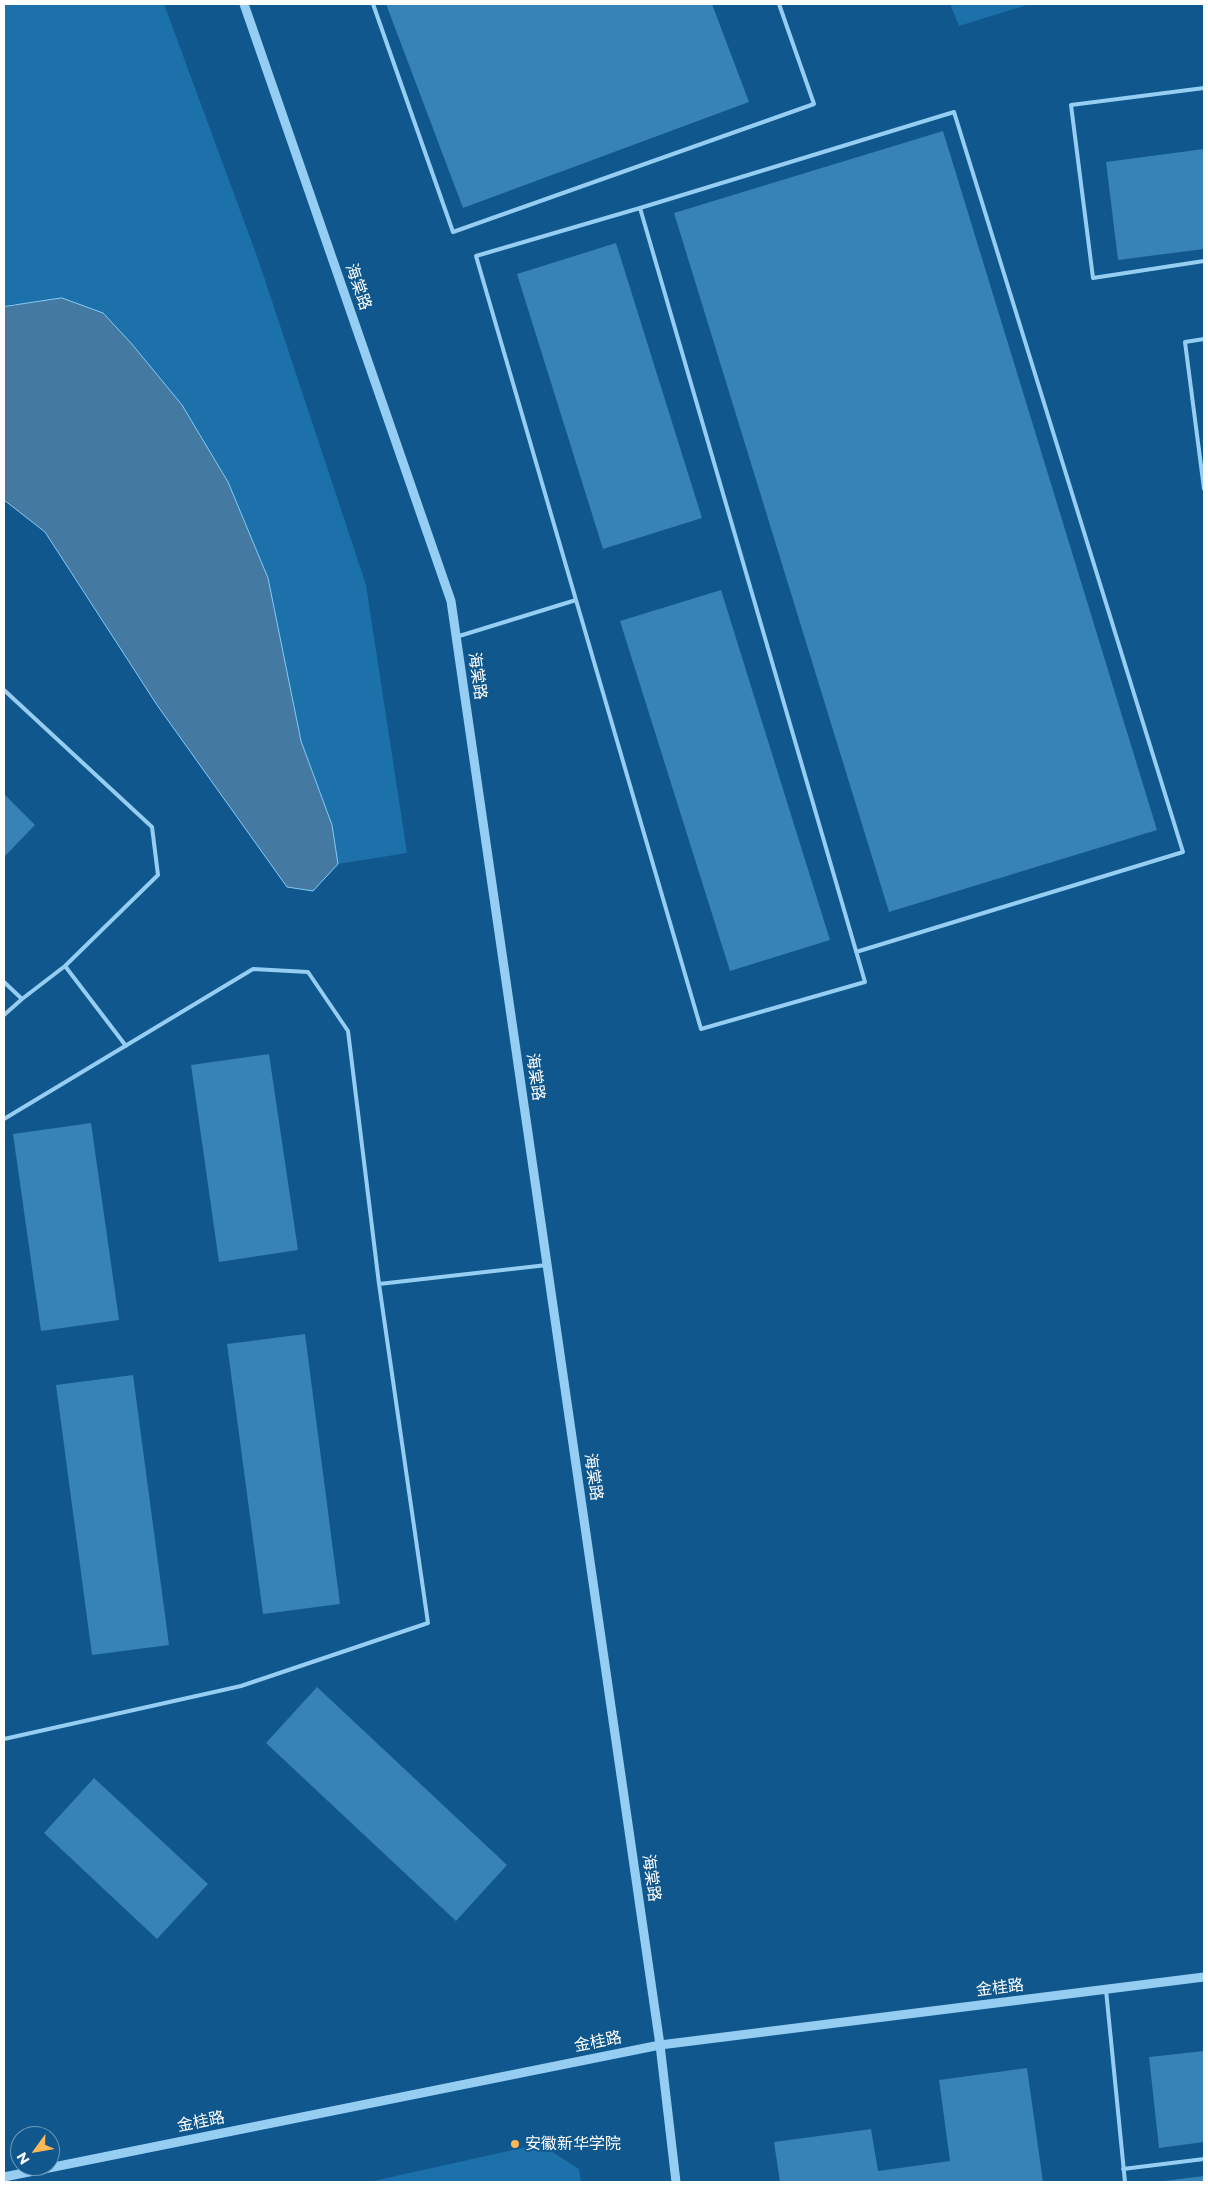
<!DOCTYPE html>
<html>
<head>
<meta charset="utf-8">
<style>
  body { margin:0 }
  #map { position:relative; width:1208px; height:2186px; overflow:hidden; background:#0f578c; font-family:Montserrat,sans-serif }
  canvas { display:block }
  .frame { position:absolute; inset:0; border:5px solid #fff; pointer-events:none }
  .north { position:absolute; left:10px; top:2126px; width:50px; height:50px; box-sizing:border-box; background:#0f578c; border:1px solid #6f9aba; border-radius:50%; rotate:238deg; font-size:14px; font-weight:700; line-height:20px; text-align:center; color:#fff }
  .north::after { content:''; display:block; margin:auto; width:18px; height:22px; background:#ffb757; clip-path:polygon(50% 0,100% 100%,50% 72%,0 100%) }
</style>
</head>
<body>
<div id="map">
<canvas width="1208" height="2186"></canvas>
<div class="frame"></div>
<div class="north">N</div>
</div>
<script>
const context = document.querySelector('canvas').getContext('2d');
context.lineJoin = 'round';
function fill(path, color) { context.fillStyle = color; context.fill(path, 'evenodd'); }
function stroke(path, color, width, dash) { context.strokeStyle = color; context.lineWidth = width; context.lineCap = dash ? 'butt' : 'round'; context.setLineDash(dash || []); context.stroke(path); }
function drawText(font, color, halo, rows, align = 'center') {
  context.font = font + ' Montserrat,"Noto Sans SC",sans-serif'; context.lineWidth = 4; context.setLineDash([]); context.textBaseline = 'middle'; context.strokeStyle = halo; context.fillStyle = color; for (const [text, x, y, turn = 0] of rows) {
    context.save(); context.translate(x, y); context.rotate((+turn || 0) * Math.PI / 180); context.textAlign = isNaN(turn) ? turn : align; if (halo) context.strokeText(text, 0, 0); context.fillText(text, 0, 0); context.restore();
  }
}
const green = new Path2D(`
  M 4,4 L 164,4 L 258,259 L 366,585 L 407,853 L 338,864 L 332,825 L 301,741 L 268,578 L 228,482 L 182,405 L 103,313 L 13,304 L 4,307 Z
  M 950,4 L 1030,4 L 959,26 Z
  M 540,2144 L 579,2169 L 581,2182 L 369,2182 Z`);
const water = new Path2D(`
  M 62,298 L 103,313 L 131,343 L 182,405 L 228,482 L 268,578 L 301,741 L 332,825 L 338,864 L 313,891 L 287,887 L 157,705 L 45,532 L 4,500 L 4,307 Z`);
const building = new Path2D(`
  M 386,4 L 712,4 L 749,102 L 463,208 Z
  M 943,131 L 1157,830 L 889,912 L 674,213 Z
  M 1204,149 L 1204,249 L 1118,260 L 1106,162 Z
  M 616,243 L 702,518 L 603,549 L 517,274 Z
  M 721,590 L 830,940 L 730,971 L 620,621 Z
  M 4,794 L 35,825 L 4,857 Z
  M 269,1054 L 298,1250 L 219,1262 L 191,1065 Z
  M 91,1123 L 119,1320 L 41,1331 L 13,1134 Z
  M 305,1334 L 340,1604 L 263,1614 L 227,1344 Z
  M 133,1375 L 169,1645 L 92,1655 L 56,1385 Z
  M 317,1687 L 507,1865 L 456,1921 L 266,1743 Z
  M 94,1778 L 208,1884 L 157,1939 L 44,1833 Z
  M 1204,2051 L 1204,2142 L 1159,2148 L 1149,2057 Z
  M 1027,2068 L 1043,2182 L 780,2182 L 774,2142 L 871,2129 L 878,2171 L 950,2161 L 939,2080 Z
  M 1204,2176 L 1204,2182 L 1164,2182 L 1164,2181 Z`);
const service = new Path2D(`
  M 373,4 L 453,232 L 814,104 L 779,4
  M 1204,88 L 1071,105 L 1093,278 L 1204,261
  M 640,208 L 954,112 L 1183,852 L 856,952
  M 1204,339 L 1185,342 L 1204,489
  M 456,637 L 576,600 L 701,1029 L 865,982 L 640,208 L 476,256 L 576,600
  M 4,690 L 152,827 L 158,875 L 65,966
  M 4,982 L 22,999 L 65,966 L 126,1046
  M 4,1015 L 22,999
  M 4,1119 L 253,969 L 308,972 L 348,1031 L 379,1284 L 547,1265
  M 4,1739 L 241,1686 L 428,1623 L 379,1284
  M 1106,1990 L 1125,2182
  M 1123,2169 L 1204,2159`);
const tertiary = new Path2D(`
  M 244,4 L 451,601 L 660,2045 L 676,2182
  M 4,2177 L 660,2045 L 1204,1977`);
const markers = [
  [515,2144,5,"#ffb757"]
];
const streetNames = [
  ["海棠路",358,287,71],
  ["海棠路",477,676,82],
  ["海棠路",535,1077,82],
  ["海棠路",593,1477,82],
  ["海棠路",651,1878,82],
  ["金桂路",1000,1988,-7],
  ["金桂路",598,2042,-11],
  ["金桂路",201,2122,-11]
];
const poiNames = [
  ["安徽新华学院",525,2144]
];
fill(green, '#1d71aa');
fill(water, '#447aa2');
stroke(water, '#86caf7', 1);
fill(building, '#3782b6');
stroke(service, '#95cdf3', 4);
stroke(tertiary, '#95cdf3', 9);
for (const [x, y, r, color] of markers) { const dot = new Path2D(); dot.arc(x, y, r, 0, 2 * Math.PI); context.fillStyle = color; context.fill(dot); stroke(dot, '#0f578c', 2); }
drawText('16px', '#fff', '#0f578c', streetNames);
drawText('16px', '#fff', '#0f578c', poiNames, 'left');
</script>
</body>
</html>
